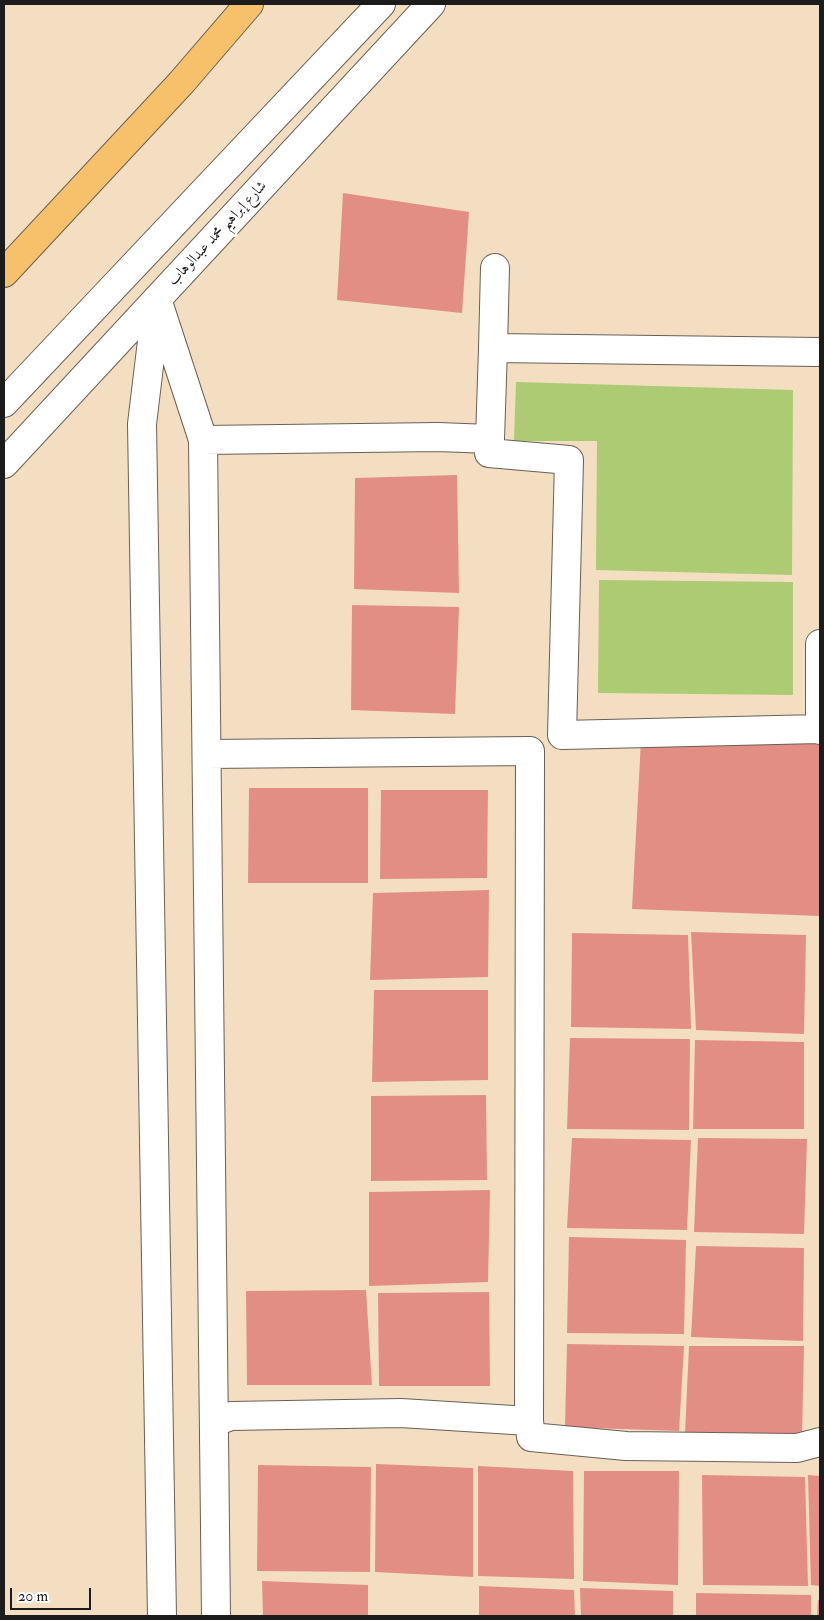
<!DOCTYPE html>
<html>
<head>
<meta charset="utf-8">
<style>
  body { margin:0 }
  #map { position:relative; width:824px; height:1620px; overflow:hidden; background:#f4dec2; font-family:"IM FELL Double Pica",serif }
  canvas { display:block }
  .frame { position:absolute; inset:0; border:5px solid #1c1c1c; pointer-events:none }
  .scale { position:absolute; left:10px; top:1588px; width:81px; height:22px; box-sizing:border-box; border:2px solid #1c1c1c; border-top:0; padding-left:6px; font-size:15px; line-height:18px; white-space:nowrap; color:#1c1c1c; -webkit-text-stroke:4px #fff; paint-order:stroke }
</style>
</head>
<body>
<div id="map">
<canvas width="824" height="1620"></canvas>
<div class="frame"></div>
<div class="scale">20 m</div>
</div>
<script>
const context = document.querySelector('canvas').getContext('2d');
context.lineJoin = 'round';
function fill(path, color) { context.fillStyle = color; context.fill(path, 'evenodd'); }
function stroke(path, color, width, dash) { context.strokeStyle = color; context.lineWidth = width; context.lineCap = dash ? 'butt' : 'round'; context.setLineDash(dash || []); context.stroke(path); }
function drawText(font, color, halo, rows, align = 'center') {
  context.font = font + ' "IM FELL Double Pica",Amiri,serif'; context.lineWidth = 5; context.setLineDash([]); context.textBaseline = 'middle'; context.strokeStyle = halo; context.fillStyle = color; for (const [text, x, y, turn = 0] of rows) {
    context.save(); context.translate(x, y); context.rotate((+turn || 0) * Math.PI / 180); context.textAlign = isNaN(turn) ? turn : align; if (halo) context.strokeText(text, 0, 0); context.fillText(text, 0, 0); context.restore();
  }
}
const green = new Path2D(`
  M 516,382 L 793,390 L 792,575 L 596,570 L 597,441 L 514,441 Z
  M 599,580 L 793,582 L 793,695 L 598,693 Z`);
const building = new Path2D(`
  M 343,193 L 469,212 L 462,313 L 337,300 Z
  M 457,475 L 459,593 L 354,589 L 355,478 Z
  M 352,605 L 459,607 L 455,714 L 351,710 Z
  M 641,740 L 820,742 L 820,916 L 632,909 Z
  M 249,788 L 368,788 L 368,883 L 248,883 Z
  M 381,790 L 488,790 L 487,878 L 380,879 Z
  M 489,890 L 488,977 L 370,980 L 373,893 Z
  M 691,932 L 806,935 L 804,1034 L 696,1030 Z
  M 572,933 L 688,935 L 691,1029 L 571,1027 Z
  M 374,990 L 488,990 L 488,1080 L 372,1082 Z
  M 570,1038 L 690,1039 L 689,1130 L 567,1129 Z
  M 695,1040 L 804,1042 L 804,1129 L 693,1129 Z
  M 486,1095 L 487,1180 L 371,1181 L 371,1096 Z
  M 572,1138 L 691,1140 L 687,1230 L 567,1228 Z
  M 698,1138 L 807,1139 L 804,1234 L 694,1232 Z
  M 490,1190 L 488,1282 L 369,1286 L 369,1192 Z
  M 569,1237 L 686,1240 L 684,1334 L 567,1333 Z
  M 696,1246 L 804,1248 L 803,1341 L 691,1337 Z
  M 366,1290 L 372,1385 L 247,1385 L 246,1291 Z
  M 489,1292 L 490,1386 L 379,1386 L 378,1293 Z
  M 567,1344 L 684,1346 L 679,1431 L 565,1427 Z
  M 689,1346 L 804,1346 L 802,1436 L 685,1434 Z
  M 376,1464 L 473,1468 L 473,1577 L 375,1572 Z
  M 258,1465 L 371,1467 L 370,1572 L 257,1571 Z
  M 478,1466 L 573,1471 L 574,1579 L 478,1576 Z
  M 584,1471 L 679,1471 L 678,1585 L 583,1581 Z
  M 702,1475 L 805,1477 L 808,1586 L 703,1585 Z
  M 808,1475 L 820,1476 L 820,1586 L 811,1585 Z
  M 262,1581 L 368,1585 L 368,1616 L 263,1616 Z
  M 479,1586 L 574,1590 L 575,1616 L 479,1616 Z
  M 580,1588 L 673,1591 L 673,1616 L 581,1616 Z
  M 696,1593 L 811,1595 L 811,1616 L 696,1616 Z
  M 818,1600 L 820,1600 L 820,1616 L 817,1616 Z`);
const minor = new Path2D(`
  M 495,268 L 493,348 L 820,352
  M 157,299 L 203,440 L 216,1616
  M 156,308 L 142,424 L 162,1616
  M 4,403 L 381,4
  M 490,439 L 489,453 L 569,460 L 562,735 L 819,729
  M 203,440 L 438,437 L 490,439 L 493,348
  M 4,464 L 431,4
  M 820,644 L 820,730
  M 207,754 L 530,751 L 529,1421
  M 215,1422 L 231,1416 L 401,1413 L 529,1421 L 531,1437 L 626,1446 L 797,1448 L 820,1442`);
const highway = new Path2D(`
  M 4,273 L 181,83 L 249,4`);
const streetNames = [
  ["شارع إبراهيم محمد عبدالوهاب",218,234,-47]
];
fill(green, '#accb73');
fill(building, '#e38e85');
stroke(minor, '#686056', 30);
stroke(highway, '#686056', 30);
stroke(minor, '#fff', 28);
stroke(highway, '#f7c06b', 28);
drawText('15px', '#1c1c1c', '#fff', streetNames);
</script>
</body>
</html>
